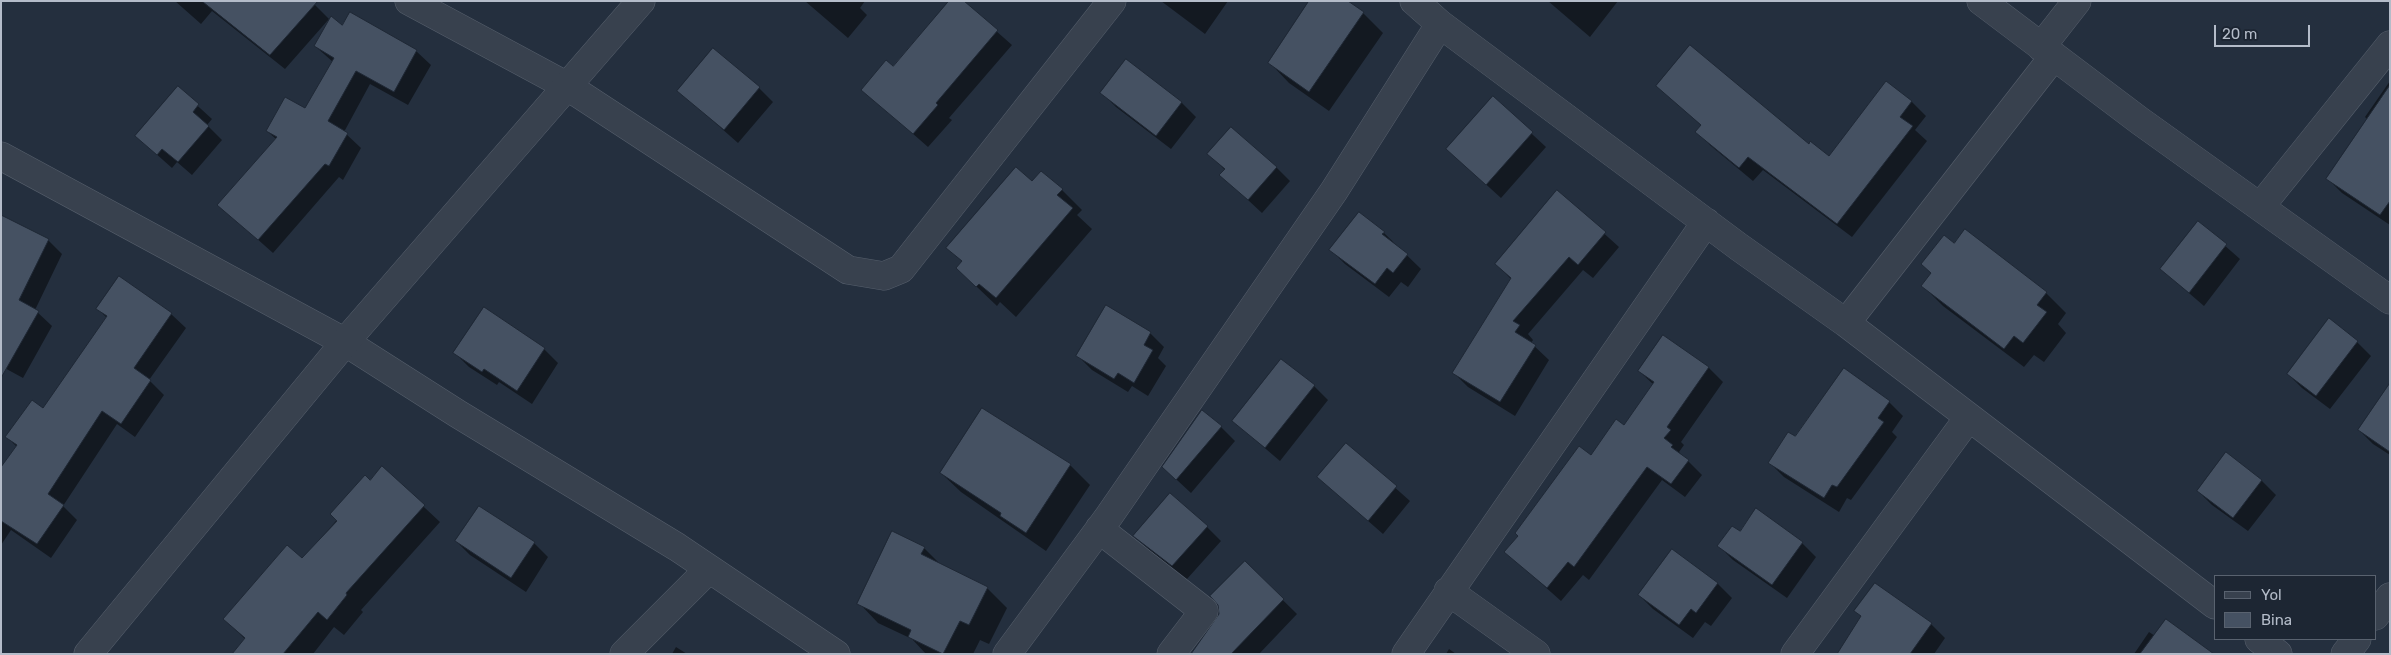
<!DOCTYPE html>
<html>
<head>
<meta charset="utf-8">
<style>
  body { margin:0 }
  #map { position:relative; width:2391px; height:655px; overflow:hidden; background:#242f3e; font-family:Rubik,sans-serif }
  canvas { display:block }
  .frame { position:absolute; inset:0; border:2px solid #b4bcc9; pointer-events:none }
  .legend { position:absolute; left:2214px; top:575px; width:162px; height:65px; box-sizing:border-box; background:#1d2633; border:1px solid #59626f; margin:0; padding:6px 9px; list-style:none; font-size:15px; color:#b4bcc9 }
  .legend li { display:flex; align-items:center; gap:10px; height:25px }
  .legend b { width:25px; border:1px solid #59626f }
  .scale { position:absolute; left:2214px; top:25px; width:96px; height:22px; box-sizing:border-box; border:2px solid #b4bcc9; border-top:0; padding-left:6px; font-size:15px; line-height:18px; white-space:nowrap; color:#b4bcc9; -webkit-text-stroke:4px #1d2633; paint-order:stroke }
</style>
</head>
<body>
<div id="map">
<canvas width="2391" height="655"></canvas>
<div class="frame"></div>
<ul class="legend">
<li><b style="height:6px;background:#38414e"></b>Yol</li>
<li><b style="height:14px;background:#455162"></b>Bina</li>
</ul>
<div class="scale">20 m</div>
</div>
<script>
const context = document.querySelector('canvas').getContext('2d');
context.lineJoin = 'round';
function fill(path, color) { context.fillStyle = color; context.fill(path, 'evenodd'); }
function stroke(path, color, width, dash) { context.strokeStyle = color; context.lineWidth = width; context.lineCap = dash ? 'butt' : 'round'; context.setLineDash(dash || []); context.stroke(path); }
const shadow = new Path2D(`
  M 175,1 L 311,1 L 329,19 L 285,69 L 212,11 L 201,24 Z
  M 805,1 L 865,1 L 860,8 L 867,15 L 848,38 Z
  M 962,1 L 1012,45 L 949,118 L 952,120 L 928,147 L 863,90 L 893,68 Z
  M 1161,1 L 1228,1 L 1205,34 Z
  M 1548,1 L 1618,1 L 1590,37 Z
  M 350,13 L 416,51 L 431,65 L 408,105 L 370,84 L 344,132 L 361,148 L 343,180 L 339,177 L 273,253 L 219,205 L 276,139 L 267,131 L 305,110 L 333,62 L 315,46 L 343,26 Z
  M 1363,13 L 1383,33 L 1329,111 L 1289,83 L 1270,63 Z
  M 1127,61 L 1182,103 L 1196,117 L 1171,149 L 1116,107 L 1102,93 Z
  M 2390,81 L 2390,225 L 2342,193 L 2328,179 L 2368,120 L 2365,117 Z
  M 1886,82 L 1912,102 L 1926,116 L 1915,130 L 1927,141 L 1852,237 L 1763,170 L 1753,181 L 1711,146 L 1697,132 L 1702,126 L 1657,86 L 1809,146 L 1830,157 Z
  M 178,88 L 212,119 L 207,125 L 222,140 L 192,175 L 177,162 L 172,168 L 136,136 Z
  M 759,88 L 773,102 L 738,143 L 679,91 Z
  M 1493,98 L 1546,147 L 1501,198 L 1447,149 Z
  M 1209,154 L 1276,167 L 1290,181 L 1262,213 L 1221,175 L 1225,170 Z
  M 1032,183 L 1062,190 L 1082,210 L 1077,215 L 1092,229 L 1016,317 L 1000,302 L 997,306 L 957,268 L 963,262 L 948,248 Z
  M 1558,192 L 1619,247 L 1593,278 L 1583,270 L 1528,334 L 1533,340 L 1531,343 L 1549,360 L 1515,416 L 1468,387 L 1454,373 L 1511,279 L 1496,264 Z
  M 1,217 L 48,240 L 62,254 L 35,310 L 52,326 L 23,378 L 1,366 Z
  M 2198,222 L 2240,259 L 2204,306 L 2161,269 Z
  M 1965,231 L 2046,293 L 2066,313 L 2058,324 L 2066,333 L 2044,362 L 2034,355 L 2024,367 L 1943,306 L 1923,286 Z
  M 1384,233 L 1421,269 L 1408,287 L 1401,282 L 1389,297 L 1345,264 L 1331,250 Z
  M 119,278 L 171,314 L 186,328 L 149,380 L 164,395 L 135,437 L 117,424 L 63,506 L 77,520 L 51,558 L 11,530 L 1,545 L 1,470 L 17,447 L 7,437 L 43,409 L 107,318 L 98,309 Z
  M 484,309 L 544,349 L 558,363 L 532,404 L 499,382 L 497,385 L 469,367 L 455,353 Z
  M 1150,333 L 1164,347 L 1158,358 L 1166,366 L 1148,396 L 1132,386 L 1128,392 L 1092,370 L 1078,356 Z
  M 1664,336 L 1709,368 L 1723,382 L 1681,442 L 1684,445 L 1679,452 L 1702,475 L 1685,497 L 1662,480 L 1589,580 L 1583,575 L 1561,601 L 1506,552 L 1591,457 L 1624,427 L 1654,385 L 1639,371 Z
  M 2357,342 L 2371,356 L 2330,409 L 2302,388 L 2288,374 Z
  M 1845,370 L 1889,402 L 1903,416 L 1892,432 L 1897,437 L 1851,500 L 1847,498 L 1839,512 L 1784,477 L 1770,463 L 1795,438 Z
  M 2390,385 L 2390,455 L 2373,444 L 2359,430 Z
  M 1314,386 L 1328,400 L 1280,461 L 1233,421 Z
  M 1221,427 L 1235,441 L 1191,493 L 1163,467 Z
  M 1346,444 L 1410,501 L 1383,534 L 1318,477 Z
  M 2226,454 L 2262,481 L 2276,495 L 2248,531 L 2212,505 L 2198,491 Z
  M 1070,465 L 1090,485 L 1046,551 L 961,492 L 941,473 Z
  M 382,468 L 440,522 L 361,610 L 363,612 L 344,635 L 334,627 L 313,654 L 234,654 L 245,639 L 224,619 L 302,560 Z
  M 1207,527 L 1221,541 L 1187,579 L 1148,549 L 1134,535 Z
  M 1740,533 L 1802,543 L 1816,557 L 1787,598 L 1733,560 L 1719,546 Z
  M 456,541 L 534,543 L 548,557 L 526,592 L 470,555 Z
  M 924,548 L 941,565 L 987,588 L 1007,608 L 989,644 L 980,640 L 973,654 L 926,654 L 912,639 L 878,623 L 859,603 Z
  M 1672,550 L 1718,584 L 1732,598 L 1711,626 L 1705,622 L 1693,638 L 1653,609 L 1639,595 Z
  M 1245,563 L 1297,614 L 1259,654 L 1192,654 L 1217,621 Z
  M 1856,611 L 1931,624 L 1945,638 L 1934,654 L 1839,654 L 1862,617 Z
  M 2149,632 L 2155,636 L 2212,654 L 2134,654 Z
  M 676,647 L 687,654 L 672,654 Z
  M 1449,649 L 1456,654 L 1446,654 Z`);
const building = new Path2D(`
  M 202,1 L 318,1 L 270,55 Z
  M 949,1 L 964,1 L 998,30 L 936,103 L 938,105 L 913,134 L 861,90 L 886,60 L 893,66 Z
  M 1309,1 L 1348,1 L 1364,12 L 1309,92 L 1268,63 Z
  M 350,12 L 417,50 L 394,92 L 356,71 L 328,121 L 348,133 L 329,166 L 325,164 L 258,240 L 217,205 L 277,137 L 266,131 L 285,97 L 305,108 L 334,58 L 314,46 L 331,16 L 342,25 Z
  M 1690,45 L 1809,144 L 1810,141 L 1829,156 L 1886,81 L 1912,101 L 1900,117 L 1913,126 L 1837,224 L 1748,157 L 1739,168 L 1695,132 L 1701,125 L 1656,86 Z
  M 713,48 L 760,87 L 724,130 L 677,91 Z
  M 1126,59 L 1182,102 L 1156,136 L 1100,93 Z
  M 2390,85 L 2390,201 L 2380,215 L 2326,179 Z
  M 178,86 L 199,104 L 193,112 L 209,126 L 178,162 L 162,149 L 157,155 L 135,136 Z
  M 1493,96 L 1533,132 L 1486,185 L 1446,149 Z
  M 1231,127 L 1277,167 L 1248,200 L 1219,175 L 1225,169 L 1207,154 Z
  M 1016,167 L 1032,181 L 1041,171 L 1063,189 L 1057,195 L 1073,208 L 996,298 L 979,284 L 976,287 L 956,268 L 962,261 L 946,248 Z
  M 1557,190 L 1606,232 L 1578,265 L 1569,257 L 1513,321 L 1520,325 L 1515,332 L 1536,345 L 1500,402 L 1452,373 L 1511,278 L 1495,264 Z
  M 1359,212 L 1385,232 L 1382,234 L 1408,254 L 1393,273 L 1387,268 L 1375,284 L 1329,250 Z
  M 1,215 L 49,239 L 19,300 L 39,311 L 1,378 Z
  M 2198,221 L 2227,244 L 2189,293 L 2160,269 Z
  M 1965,229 L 2047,292 L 2037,305 L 2047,312 L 2023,343 L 2014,336 L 2004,349 L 1921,286 L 1931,273 L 1921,264 L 1944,235 L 1954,243 Z
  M 119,276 L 172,313 L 134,368 L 151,380 L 121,424 L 102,411 L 48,494 L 64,505 L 37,544 L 1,521 L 1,467 L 17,445 L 5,437 L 32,400 L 43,408 L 107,316 L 96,309 Z
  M 1106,305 L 1151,332 L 1144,345 L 1153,350 L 1134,383 L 1118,373 L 1114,379 L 1076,356 Z
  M 484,307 L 545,348 L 517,391 L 484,369 L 482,372 L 453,353 Z
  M 2329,318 L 2358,341 L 2316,396 L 2287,374 Z
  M 1663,335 L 1709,367 L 1667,427 L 1671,430 L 1664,438 L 1673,445 L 1671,447 L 1689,460 L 1671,484 L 1647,467 L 1574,567 L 1568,562 L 1547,588 L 1504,552 L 1518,536 L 1515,533 L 1579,446 L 1591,455 L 1616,419 L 1624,425 L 1654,382 L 1638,371 Z
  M 1281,359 L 1315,385 L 1265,448 L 1232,421 Z
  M 1844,368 L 1890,401 L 1878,418 L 1884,422 L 1837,487 L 1832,485 L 1824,498 L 1768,463 L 1788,432 L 1795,436 Z
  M 2390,383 L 2390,452 L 2358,430 Z
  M 982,408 L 1071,464 L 1026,533 L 1000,516 L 1001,513 L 940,473 Z
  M 1202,410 L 1222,426 L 1176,480 L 1162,467 Z
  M 1346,443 L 1397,486 L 1368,521 L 1317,477 Z
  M 2226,452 L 2262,480 L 2233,518 L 2197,491 Z
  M 382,466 L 425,505 L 346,593 L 347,595 L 327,620 L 318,612 L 283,654 L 232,654 L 245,638 L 223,619 L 287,545 L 302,558 L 337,521 L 330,514 L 365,475 L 370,480 Z
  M 1170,493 L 1208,526 L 1172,566 L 1133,536 Z
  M 479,506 L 535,542 L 511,578 L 455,541 Z
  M 1756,508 L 1803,542 L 1772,585 L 1717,546 L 1732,526 L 1740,531 Z
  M 892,531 L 925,547 L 921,554 L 988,587 L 969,625 L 960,621 L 943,654 L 908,637 L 911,630 L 857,604 Z
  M 1672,549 L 1718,583 L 1696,613 L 1691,609 L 1679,625 L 1638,595 Z
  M 1245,561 L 1284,599 L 1231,654 L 1191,654 L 1219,614 L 1218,605 L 1210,596 Z
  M 1875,583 L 1932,623 L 1910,654 L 1837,654 L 1861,616 L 1854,611 Z
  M 2166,619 L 2214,654 L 2140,654 Z`);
const minor = new Path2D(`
  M 409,1 L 567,86 L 848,270 L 884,276 L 901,269 L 1112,1
  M 1414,1 L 1440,24 L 1739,247 L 1846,323 L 2215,605
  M 1981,1 L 2140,121 L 2390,300
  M 2041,47 L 2077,1
  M 1,156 L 345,342 L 458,414 L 677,547 L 836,654
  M 2260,207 L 2390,45
  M 1846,323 L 2054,56
  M 1099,529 L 1204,611 L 1171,654
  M 1448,591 L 1536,654
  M 2375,616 L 2390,597
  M 2259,639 L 2278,654
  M 624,654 L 709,569
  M 1007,654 L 1109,516 L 1334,191 L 1440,24
  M 1406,654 L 1706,222
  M 1795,654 L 1969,417
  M 2345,654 L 2357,639`);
const tertiary = new Path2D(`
  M 88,654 L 351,335 L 641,1`);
fill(shadow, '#0007');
fill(building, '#455162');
stroke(building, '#1f2835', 1);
stroke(minor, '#565f6c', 29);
stroke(tertiary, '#565f6c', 29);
stroke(minor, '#38414e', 28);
stroke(tertiary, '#38414e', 28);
</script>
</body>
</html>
